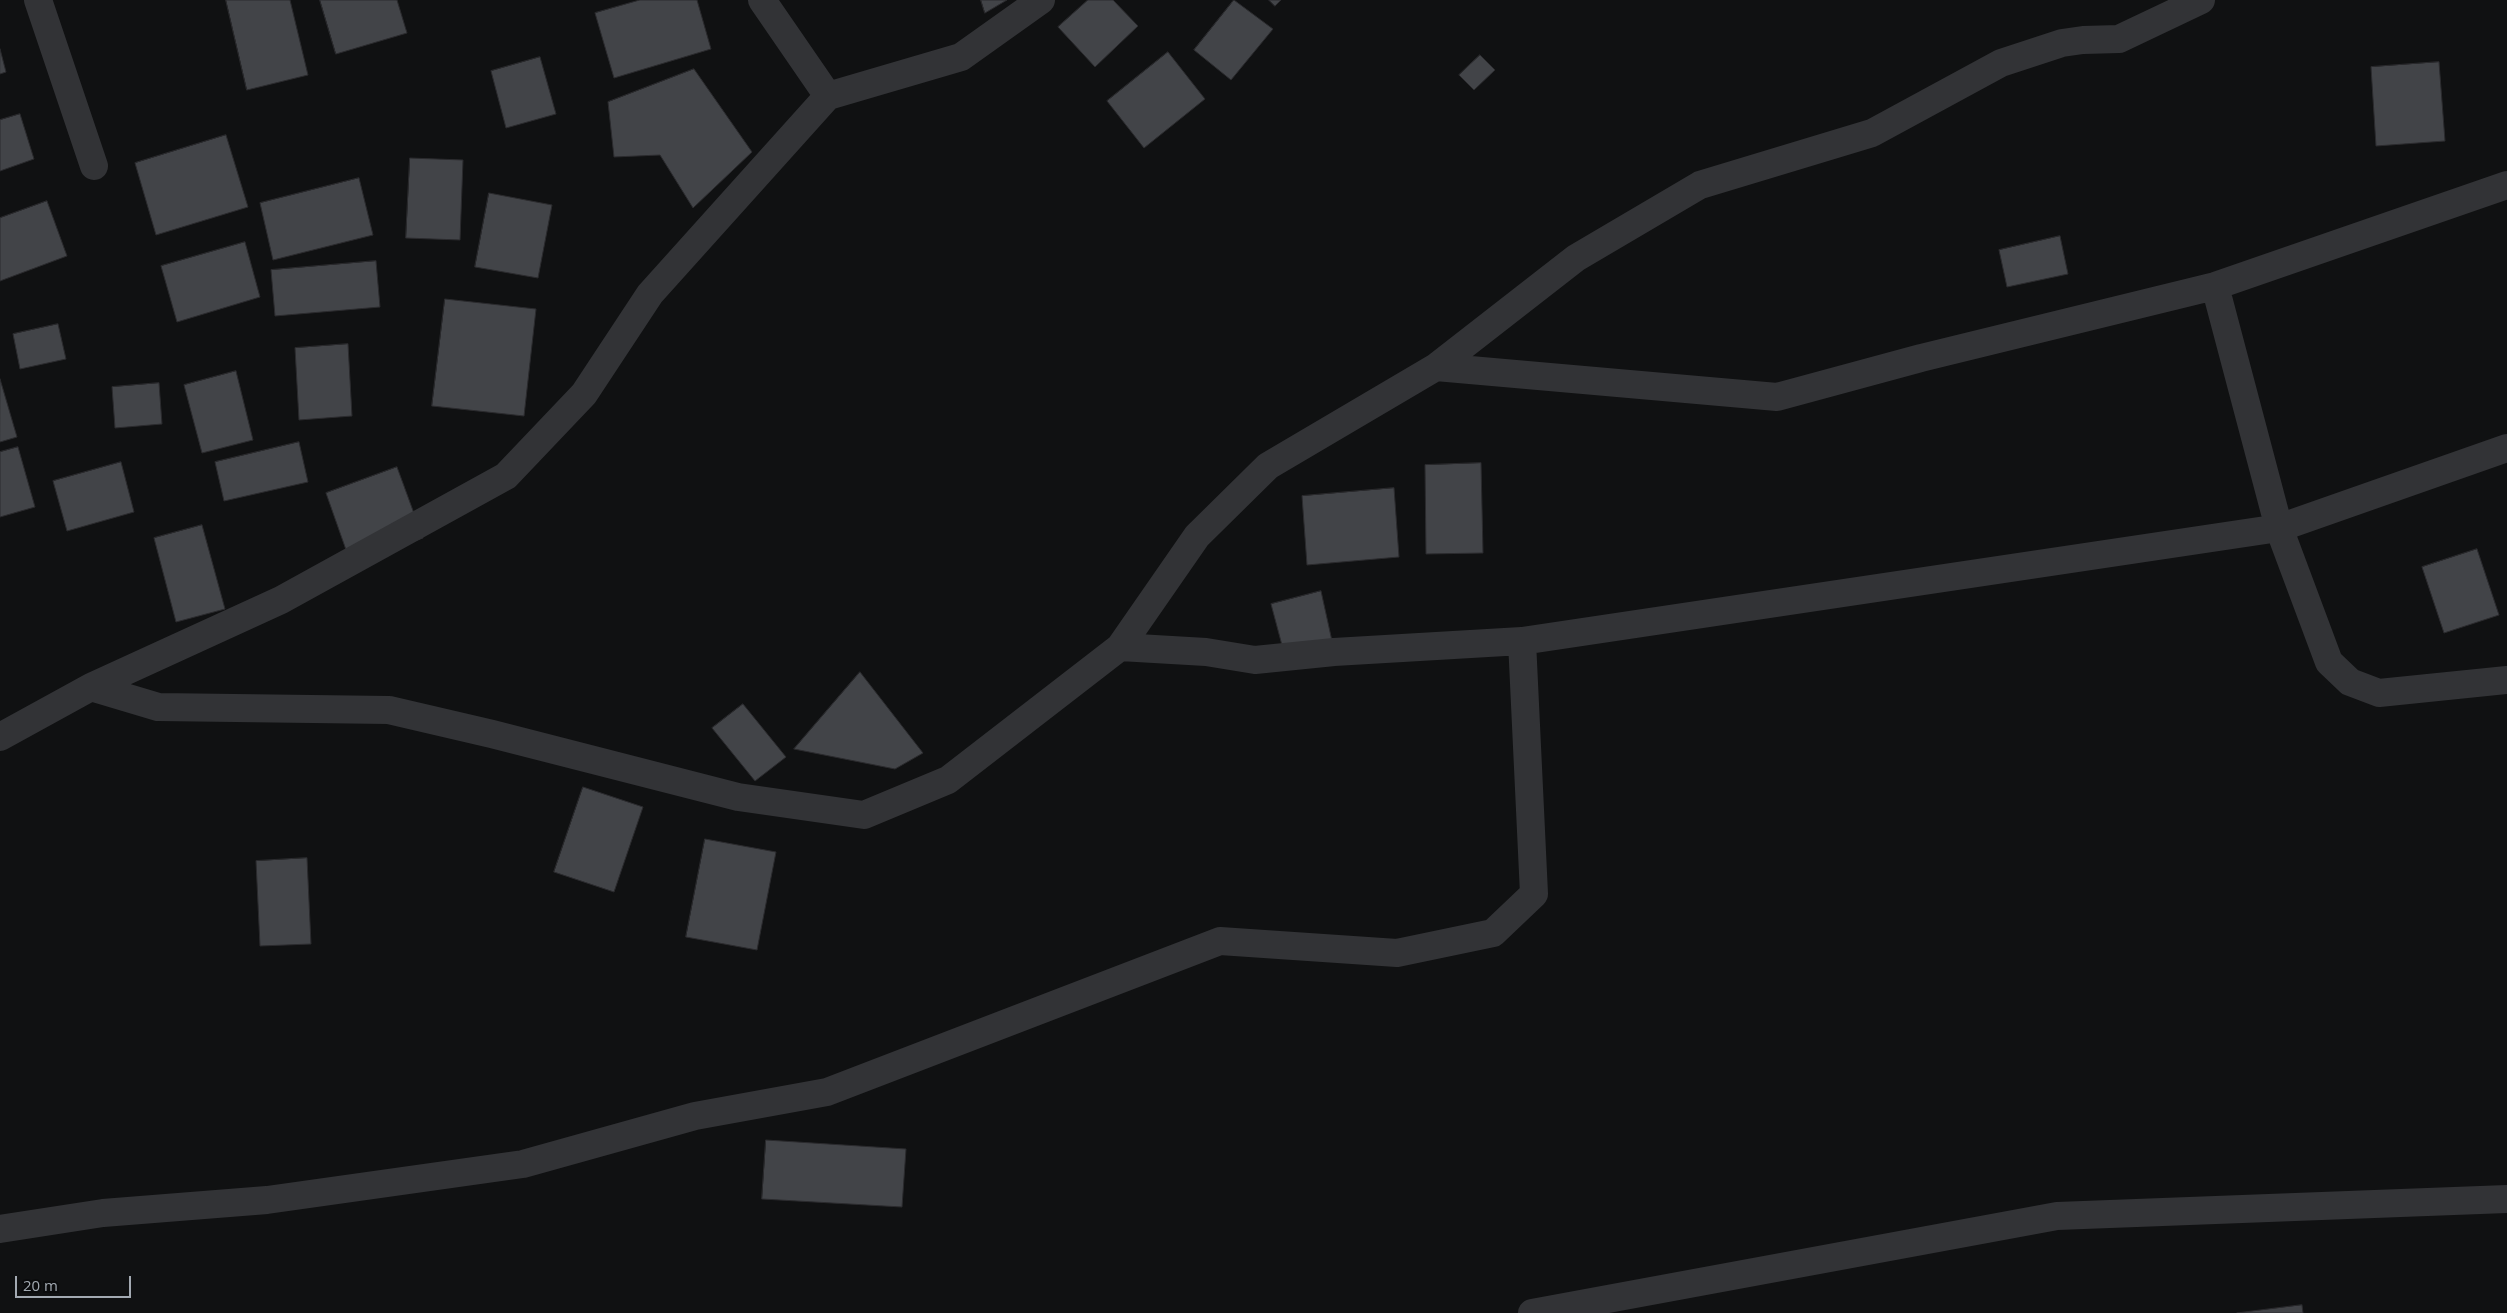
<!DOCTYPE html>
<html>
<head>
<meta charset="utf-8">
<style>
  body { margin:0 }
  #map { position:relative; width:2507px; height:1313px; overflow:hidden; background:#101112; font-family:"Open Sans",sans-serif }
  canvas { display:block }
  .scale { position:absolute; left:15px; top:1276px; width:116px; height:22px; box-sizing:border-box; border:2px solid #a3aab2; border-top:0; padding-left:6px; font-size:15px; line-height:18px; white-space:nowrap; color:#a3aab2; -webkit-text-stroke:4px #0b0c0d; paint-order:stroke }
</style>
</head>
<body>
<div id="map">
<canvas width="2507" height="1313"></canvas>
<div class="scale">20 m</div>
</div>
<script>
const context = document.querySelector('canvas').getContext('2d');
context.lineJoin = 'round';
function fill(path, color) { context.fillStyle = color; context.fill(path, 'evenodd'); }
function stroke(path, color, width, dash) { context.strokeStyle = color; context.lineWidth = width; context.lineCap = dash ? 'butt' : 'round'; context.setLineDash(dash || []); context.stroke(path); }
const building = new Path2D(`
  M 226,0 L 290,0 L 308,75 L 247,90 Z
  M 320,0 L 397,0 L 407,33 L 336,54 Z
  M 640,0 L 697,0 L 711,49 L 614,78 L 595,13 Z
  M 981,0 L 1007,0 L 985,13 Z
  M 1088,0 L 1113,0 L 1138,26 L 1095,67 L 1058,27 Z
  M 1234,0 L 1273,29 L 1231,80 L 1194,50 Z
  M 1269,0 L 1281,0 L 1275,6 Z
  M 0,49 L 6,72 L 0,74 Z
  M 1168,52 L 1205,99 L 1144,148 L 1107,101 Z
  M 1480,55 L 1495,70 L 1474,90 L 1459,75 Z
  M 540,57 L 556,114 L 506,128 L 491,71 Z
  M 2439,62 L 2445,141 L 2376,146 L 2371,67 Z
  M 694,69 L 752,152 L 693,208 L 660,155 L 614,157 L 608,102 Z
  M 20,114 L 34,159 L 0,171 L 0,120 Z
  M 226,135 L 248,207 L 156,235 L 135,163 Z
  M 410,158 L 463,160 L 460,240 L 406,238 Z
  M 359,178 L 373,235 L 273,260 L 260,203 Z
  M 489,193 L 552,205 L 538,278 L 475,267 Z
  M 47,201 L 67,256 L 0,281 L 0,218 Z
  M 2060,236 L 2068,274 L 2007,287 L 1999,250 Z
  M 245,242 L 260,297 L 177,322 L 161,266 Z
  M 376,261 L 380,307 L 275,316 L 271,270 Z
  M 445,299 L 536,309 L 524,416 L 432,406 Z
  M 58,324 L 66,359 L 20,369 L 13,334 Z
  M 348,344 L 352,416 L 299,420 L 295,348 Z
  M 236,371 L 253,440 L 202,453 L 184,385 Z
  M 0,379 L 17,437 L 0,442 Z
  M 159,383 L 162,424 L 115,428 L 112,387 Z
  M 299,442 L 308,482 L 224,501 L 215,462 Z
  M 18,447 L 35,507 L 0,517 L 0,452 Z
  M 121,462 L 134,512 L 67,531 L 53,481 Z
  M 1481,463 L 1483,553 L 1426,554 L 1425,465 Z
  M 397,467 L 423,538 L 351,564 L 326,493 Z
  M 1394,488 L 1399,557 L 1307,565 L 1302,496 Z
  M 202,525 L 225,609 L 176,622 L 154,538 Z
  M 2477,549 L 2499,615 L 2444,633 L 2422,567 Z
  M 1321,591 L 1332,641 L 1283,649 L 1271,604 Z
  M 860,672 L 923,753 L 895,769 L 794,749 Z
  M 743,704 L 786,757 L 755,781 L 712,728 Z
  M 583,787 L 643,807 L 614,892 L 554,872 Z
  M 705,839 L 776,852 L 757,950 L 686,937 Z
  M 307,858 L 311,944 L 260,946 L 256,861 Z
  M 766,1140 L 906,1149 L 902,1207 L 762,1199 Z
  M 2302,1305 L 2303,1313 L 2237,1313 Z`);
const street = new Path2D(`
  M 38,0 L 94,166
  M 762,0 L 828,96
  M 2215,286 L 2279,528 L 2329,662 L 2350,682 L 2379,693 L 2507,680
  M 1436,367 L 1777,397 L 1921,358 L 2215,286 L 2507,185
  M 1120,647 L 1206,652 L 1255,660 L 1334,652 L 1522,641 L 2279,528 L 2507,448
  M 91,687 L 281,600 L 506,476 L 584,394 L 650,294 L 828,96 L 961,57 L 1041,0
  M 0,737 L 91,687 L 158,707 L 389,710 L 492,734 L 738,797 L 864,815 L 948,780 L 1120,647 L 1197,536 L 1268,466 L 1436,367 L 1576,258 L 1700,185 L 1872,133 L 2001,63 L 2062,43 L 2083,40 L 2119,39 L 2201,0
  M 0,1229 L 103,1213 L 267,1200 L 523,1164 L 695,1116 L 827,1092 L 1220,941 L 1397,953 L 1493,933 L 1534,894 L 1522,641
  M 1532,1313 L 2057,1216 L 2507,1199`);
fill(building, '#424448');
stroke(building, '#2b2b2e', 1);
stroke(street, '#323336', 28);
</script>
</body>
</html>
